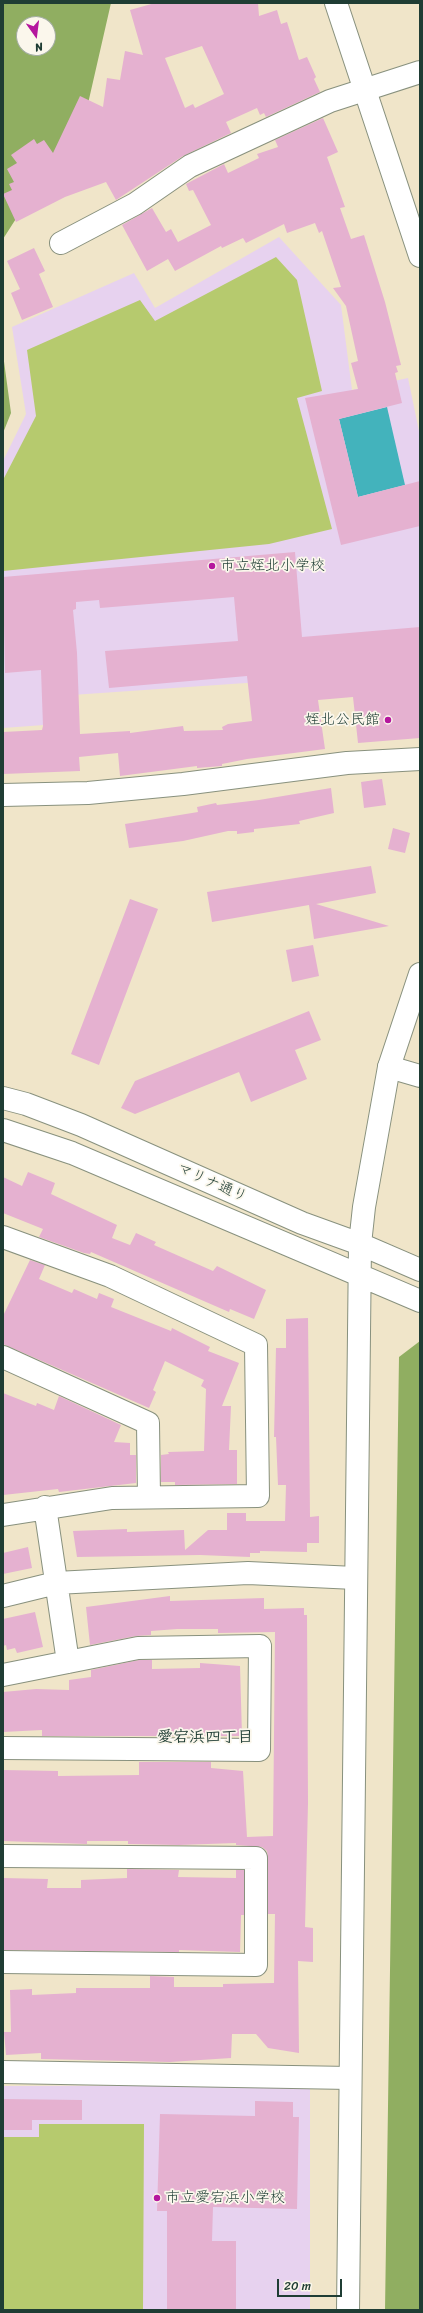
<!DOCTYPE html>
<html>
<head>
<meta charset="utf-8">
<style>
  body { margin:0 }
  #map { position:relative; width:423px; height:2313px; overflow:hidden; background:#f0e5c9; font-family:Sriracha,sans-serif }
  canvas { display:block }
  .frame { position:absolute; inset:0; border:4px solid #1f3d34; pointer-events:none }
  .north { position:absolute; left:16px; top:16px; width:40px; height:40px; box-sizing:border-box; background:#fbf7ec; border:1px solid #a3ada2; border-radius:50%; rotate:166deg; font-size:11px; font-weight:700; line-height:16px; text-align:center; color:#1f3d34 }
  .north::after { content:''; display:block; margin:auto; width:14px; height:18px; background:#b5179e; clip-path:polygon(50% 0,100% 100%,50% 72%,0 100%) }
  .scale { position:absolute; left:277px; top:2279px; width:65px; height:18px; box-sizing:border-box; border:2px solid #1f3d34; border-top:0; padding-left:5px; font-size:12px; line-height:14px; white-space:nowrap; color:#1f3d34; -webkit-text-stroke:3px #fbf7ec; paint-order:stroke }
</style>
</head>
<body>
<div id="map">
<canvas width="423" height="2313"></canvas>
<div class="frame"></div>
<div class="north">N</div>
<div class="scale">20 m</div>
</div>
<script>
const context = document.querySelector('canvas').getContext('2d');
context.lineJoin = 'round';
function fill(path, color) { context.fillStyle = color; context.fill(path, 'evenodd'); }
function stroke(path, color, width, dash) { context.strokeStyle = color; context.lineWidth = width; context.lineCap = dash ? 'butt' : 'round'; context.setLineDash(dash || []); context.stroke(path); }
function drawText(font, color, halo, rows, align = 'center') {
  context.font = font + ' Sriracha,"Klee One",sans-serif'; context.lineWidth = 3.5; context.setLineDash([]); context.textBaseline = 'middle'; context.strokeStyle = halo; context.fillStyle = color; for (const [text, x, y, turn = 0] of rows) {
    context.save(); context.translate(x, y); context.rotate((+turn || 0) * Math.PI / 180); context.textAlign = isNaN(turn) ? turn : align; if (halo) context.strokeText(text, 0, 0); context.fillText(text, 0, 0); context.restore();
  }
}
const built = new Path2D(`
  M 279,237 L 341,305 L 352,390 L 408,378 L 420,436 L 420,671 L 43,697 L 44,725 L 3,728 L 3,461 L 26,414 L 12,327 L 134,273 L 155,308 Z
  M 310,2085 L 310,2310 L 3,2310 L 3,2086 Z`);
const green = new Path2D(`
  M 276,257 L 297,280 L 322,391 L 297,398 L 332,529 L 269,544 L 3,571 L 3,480 L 36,416 L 27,350 L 140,300 L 155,321 Z
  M 39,2124 L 144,2124 L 143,2310 L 3,2310 L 3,2137 L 39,2137 Z`);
const forest = new Path2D(`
  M 3,3 L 111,3 L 87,108 L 3,239 ZM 24,24 L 48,24 L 48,48 L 24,48 Z
  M 3,354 L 11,413 L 3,433 Z
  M 420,1341 L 420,2310 L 385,2310 L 399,1357 Z`);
const water = new Path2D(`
  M 387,407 L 405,485 L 358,497 L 339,419 Z`);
const building = new Path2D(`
  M 155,3 L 258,3 L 259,16 L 277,10 L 281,24 L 287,22 L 299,60 L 307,57 L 316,77 L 314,79 L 320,92 L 266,117 L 264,113 L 260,115 L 257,108 L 226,122 L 231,133 L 183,156 L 116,200 L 106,182 L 65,197 L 16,222 L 3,194 L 12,190 L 9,184 L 14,182 L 7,169 L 17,163 L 11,155 L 34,139 L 37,144 L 44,140 L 53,153 L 80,96 L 103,107 L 107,78 L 120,80 L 125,51 L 143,55 L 130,10 ZM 202,46 L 224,94 L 195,108 L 193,104 L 185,108 L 165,58 Z
  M 323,118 L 338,152 L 327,157 L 345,207 L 340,208 L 351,239 L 364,235 L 385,302 L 401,365 L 396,366 L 398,372 L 395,373 L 402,403 L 339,419 L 358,497 L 420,481 L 420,526 L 341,545 L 305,398 L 358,389 L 351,363 L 358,361 L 346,306 L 333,288 L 341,287 L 322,231 L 319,233 L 315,223 L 287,233 L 284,224 L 246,243 L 243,238 L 222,248 L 221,246 L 175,271 L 168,259 L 147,271 L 122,225 L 152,208 L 166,232 L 171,229 L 178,242 L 211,225 L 193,190 L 189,191 L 186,184 L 224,164 L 228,173 L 259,158 L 257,154 L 278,147 L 275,140 Z
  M 34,248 L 45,271 L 39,274 L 53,307 L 22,320 L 11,293 L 20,289 L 7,261 Z
  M 295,552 L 302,637 L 420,627 L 420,738 L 358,743 L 353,697 L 318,700 L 325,749 L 247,759 L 222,764 L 222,766 L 197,768 L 197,766 L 120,776 L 118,753 L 79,757 L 80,771 L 3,774 L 3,732 L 42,730 L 43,726 L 41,670 L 5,673 L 3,577 ZM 234,597 L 238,641 L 105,651 L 109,688 L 247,676 L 252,721 L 228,724 L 222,727 L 223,730 L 184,731 L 183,726 L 130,733 L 130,731 L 80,734 L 77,653 L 73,610 L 76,609 L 76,602 L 99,600 L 100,608 Z
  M 382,779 L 386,805 L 364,808 L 361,782 Z
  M 331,788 L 334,813 L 299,821 L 300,824 L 254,829 L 254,832 L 237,834 L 237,831 L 228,831 L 183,841 L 129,848 L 125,824 L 198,812 L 197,807 L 216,803 L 217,805 L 259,800 Z
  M 393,828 L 410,833 L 405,853 L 388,849 Z
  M 371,866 L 376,893 L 316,904 L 389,926 L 314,939 L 309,905 L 212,922 L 207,892 Z
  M 130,899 L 158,909 L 99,1065 L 71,1054 Z
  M 313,945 L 319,976 L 292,982 L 286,950 Z
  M 309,1011 L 321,1040 L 295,1050 L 307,1079 L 251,1102 L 239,1072 L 135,1114 L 121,1108 L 135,1081 Z
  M 28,1172 L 55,1183 L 51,1194 L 117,1225 L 112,1238 L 130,1245 L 136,1233 L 156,1242 L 154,1245 L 213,1271 L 217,1266 L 266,1290 L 254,1319 L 230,1309 L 229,1312 L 91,1252 L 90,1254 L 84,1253 L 39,1237 L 43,1229 L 3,1213 L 3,1177 L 22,1186 Z
  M 30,1260 L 45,1265 L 39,1279 L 72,1293 L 74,1289 L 97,1299 L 99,1293 L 114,1299 L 111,1307 L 171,1331 L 172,1328 L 210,1347 L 208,1351 L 239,1363 L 222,1406 L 231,1406 L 229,1450 L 237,1450 L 237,1484 L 175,1485 L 175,1482 L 161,1482 L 161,1455 L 169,1454 L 168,1452 L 204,1451 L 206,1389 L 201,1386 L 204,1380 L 165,1361 L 153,1390 L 156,1392 L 149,1408 L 3,1344 L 3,1316 Z
  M 308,1318 L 310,1517 L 319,1516 L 319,1543 L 307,1543 L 307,1552 L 260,1551 L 260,1553 L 250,1553 L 250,1557 L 200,1555 L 77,1557 L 73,1531 L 127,1529 L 127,1532 L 184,1530 L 185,1550 L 208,1530 L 227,1530 L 227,1513 L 246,1513 L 246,1521 L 285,1521 L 286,1485 L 278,1485 L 276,1437 L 274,1437 L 276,1348 L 286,1348 L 286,1319 Z
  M 3,1393 L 36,1406 L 37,1403 L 54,1410 L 59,1396 L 121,1425 L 114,1442 L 130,1443 L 130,1455 L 136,1455 L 136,1483 L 59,1492 L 58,1489 L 3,1495 Z
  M 28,1547 L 32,1568 L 3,1574 L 3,1553 Z
  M 170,1596 L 170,1601 L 264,1598 L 264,1609 L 304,1608 L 304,1615 L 307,1615 L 308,1803 L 305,1927 L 313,1928 L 313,1962 L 298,1961 L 299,2053 L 268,2048 L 256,2034 L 232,2034 L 231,2058 L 170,2062 L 41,2059 L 41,2053 L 6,2055 L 4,2032 L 11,2032 L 10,1990 L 32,1989 L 32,1995 L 76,1993 L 76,1988 L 150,1988 L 150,1976 L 174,1977 L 174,1987 L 223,1987 L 223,1984 L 274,1983 L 275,1914 L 268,1914 L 268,1858 L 267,1851 L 262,1847 L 236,1845 L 236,1843 L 179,1845 L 128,1844 L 128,1841 L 87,1841 L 87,1844 L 3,1841 L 3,1770 L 58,1771 L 58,1776 L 139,1775 L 139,1762 L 211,1762 L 211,1768 L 243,1771 L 247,1837 L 273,1836 L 275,1632 L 218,1633 L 218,1629 L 177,1629 L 151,1631 L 151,1635 L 136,1636 L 90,1645 L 86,1607 Z
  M 35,1612 L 43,1647 L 17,1653 L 15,1648 L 7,1650 L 6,1645 L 3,1646 L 3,1619 Z
  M 139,1660 L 152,1660 L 152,1669 L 200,1668 L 200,1663 L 240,1666 L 242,1736 L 42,1736 L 42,1730 L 3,1732 L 3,1692 L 36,1689 L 69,1690 L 69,1680 L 91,1677 L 91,1670 Z
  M 127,1869 L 179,1870 L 178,1877 L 236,1878 L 236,1870 L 244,1870 L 244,1915 L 241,1915 L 240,1952 L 179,1950 L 179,1952 L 3,1950 L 3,1878 L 48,1879 L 47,1888 L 81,1888 L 81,1880 L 127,1878 Z
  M 3,2099 L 82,2100 L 82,2120 L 32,2120 L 32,2130 L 3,2130 Z
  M 255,2101 L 293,2102 L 293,2117 L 299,2117 L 297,2209 L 213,2207 L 212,2241 L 236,2241 L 236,2310 L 167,2310 L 167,2211 L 157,2211 L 160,2114 L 255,2116 Z`);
const street = new Path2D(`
  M 61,243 L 135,204 L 190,166 L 330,101 L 420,72
  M 389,1067 L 420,1076
  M 3,1237 L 110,1276 L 256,1345 L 258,1496 L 112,1498 L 3,1515
  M 3,1357 L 148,1423 L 149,1497
  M 45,1507 L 68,1662
  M 3,1596 L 56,1583 L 248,1573 L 355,1578
  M 3,1675 L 138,1648 L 260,1646 L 259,1750 L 3,1748
  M 3,1856 L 256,1858 L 256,1965 L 3,1962
  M 3,2072 L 350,2078`);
const secondary = new Path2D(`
  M 336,3 L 420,256
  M 3,795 L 88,793 L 183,784 L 347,763 L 420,759
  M 3,1098 L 26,1104 L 81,1125 L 302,1223 L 360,1244 L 420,1270
  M 3,1130 L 72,1153 L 420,1301
  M 348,2310 L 360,1244 L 364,1207 L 389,1067 L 420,974`);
const markers = [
  [212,566,4,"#b5179e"],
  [388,720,4,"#b5179e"],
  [157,2198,4,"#b5179e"]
];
const poiNames = [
  ["市立姪北小学校",220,566],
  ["姪北公民館",380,720,"right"],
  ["市立愛宕浜小学校",165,2198]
];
const streetNames = [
  ["マリナ通り",212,1183,24]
];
const neighbourhoodNames = [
  ["愛宕浜四丁目",205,1738]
];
fill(built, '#e7d2ef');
fill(green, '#b6ca6e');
fill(forest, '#90ae61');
fill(water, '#43b3bc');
fill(building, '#e5b1d0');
stroke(street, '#88917e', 24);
stroke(secondary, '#88917e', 24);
stroke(street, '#fff', 22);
stroke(secondary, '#fff', 22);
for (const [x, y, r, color] of markers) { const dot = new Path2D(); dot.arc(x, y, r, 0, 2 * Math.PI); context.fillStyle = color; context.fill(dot); stroke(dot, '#fbf7ec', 1.5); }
drawText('15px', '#1f3d34', '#fbf7ec', poiNames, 'left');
drawText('15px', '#1f3d34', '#fbf7ec', streetNames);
drawText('bold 16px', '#1f3d34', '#fbf7ec', neighbourhoodNames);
</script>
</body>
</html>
